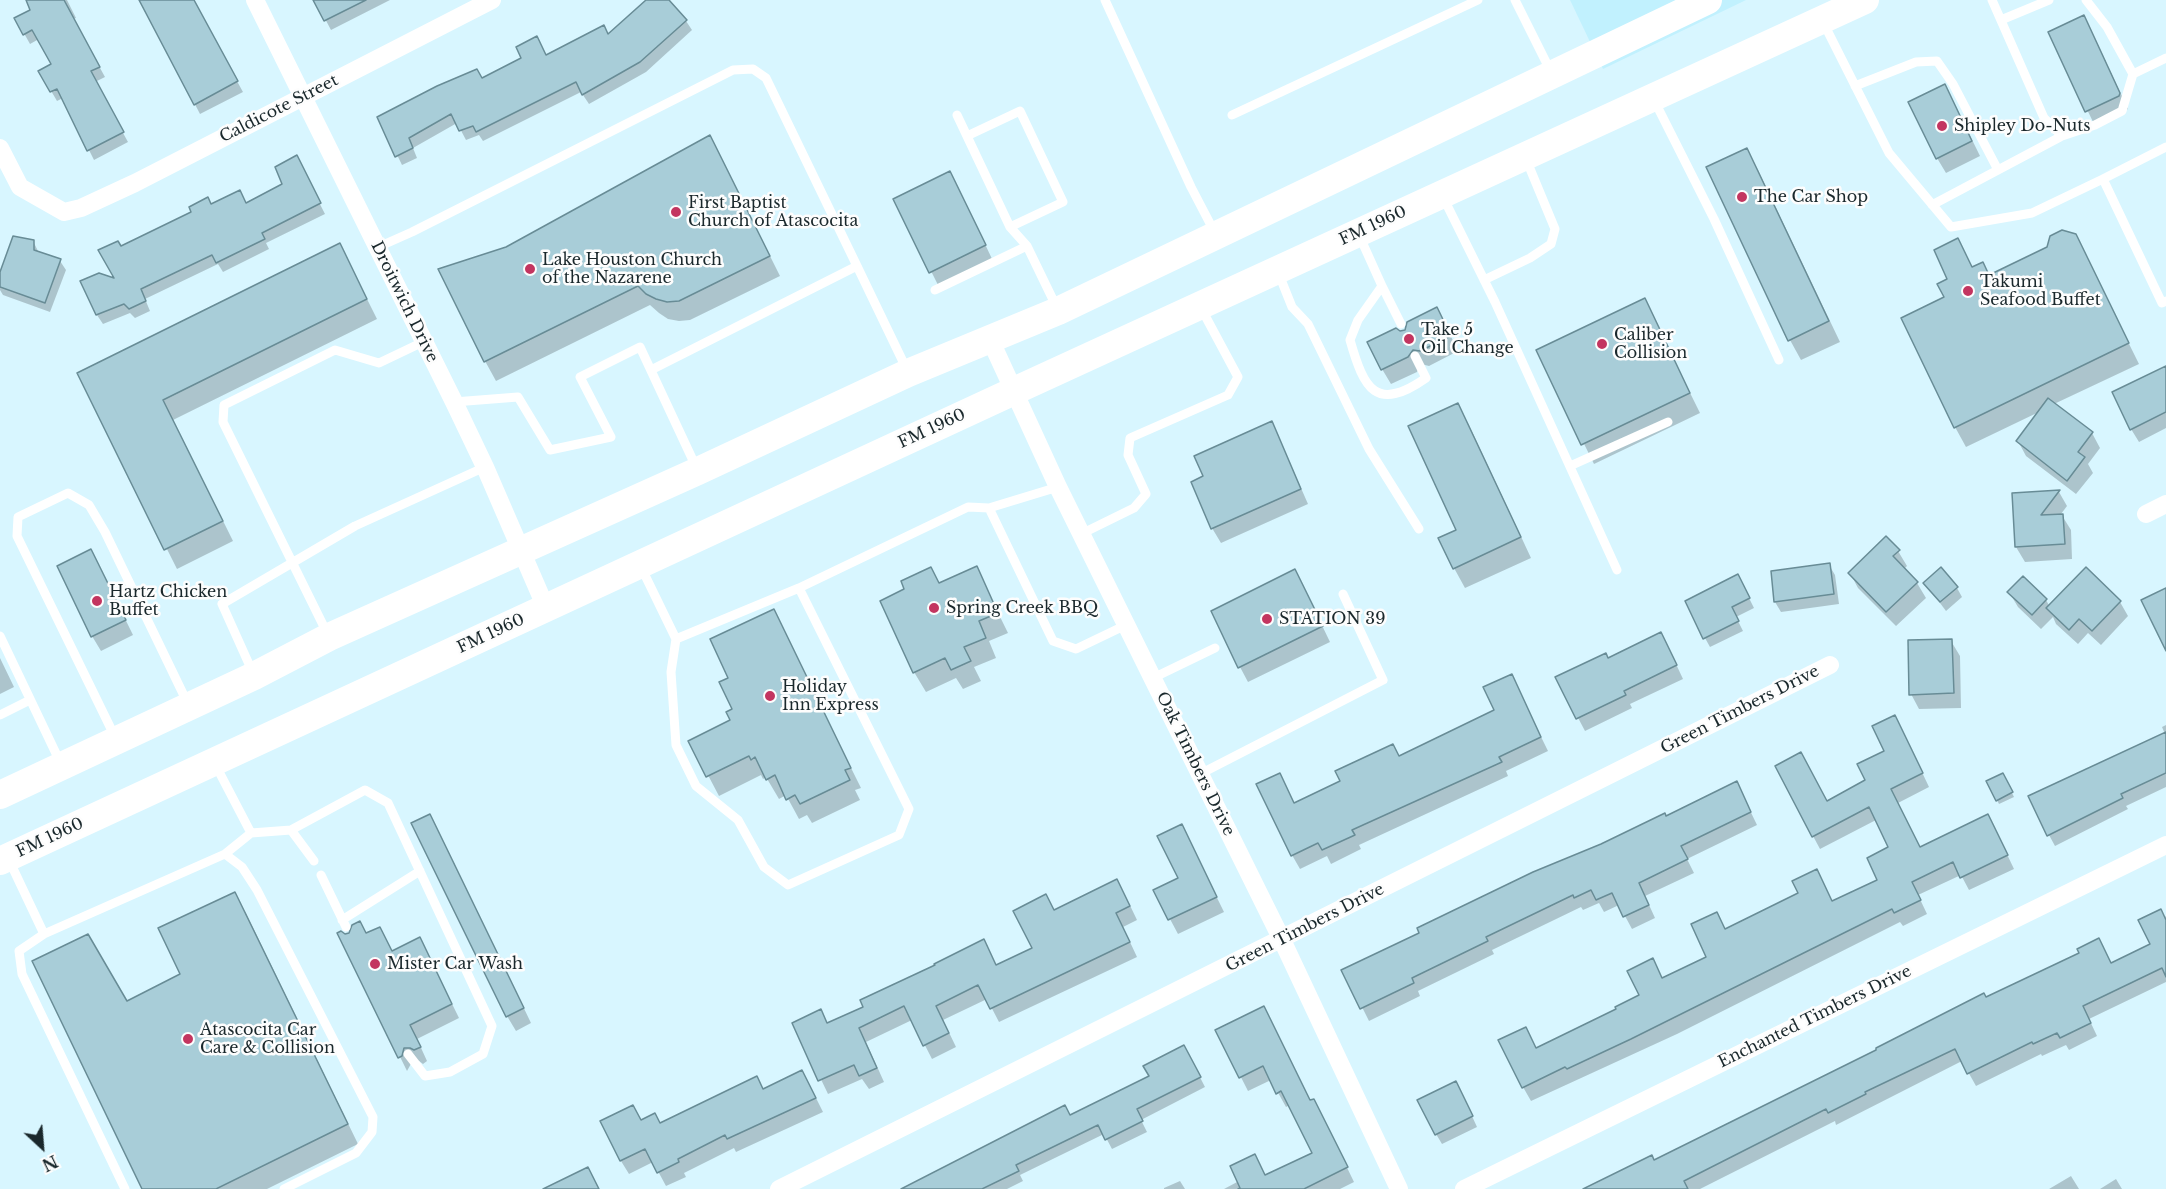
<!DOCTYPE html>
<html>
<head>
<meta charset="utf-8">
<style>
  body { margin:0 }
  #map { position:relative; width:2166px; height:1189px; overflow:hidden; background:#d8f6ff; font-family:"Libre Baskerville",serif }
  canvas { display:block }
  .north { position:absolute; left:12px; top:1117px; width:60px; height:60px; -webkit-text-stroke:4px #fdfdfd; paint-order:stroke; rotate:154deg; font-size:16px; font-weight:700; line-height:24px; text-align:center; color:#1a282c }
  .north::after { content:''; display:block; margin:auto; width:21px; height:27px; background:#1a282c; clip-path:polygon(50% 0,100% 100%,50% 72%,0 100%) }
</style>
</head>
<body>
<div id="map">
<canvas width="2166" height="1189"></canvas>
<div class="north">N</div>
</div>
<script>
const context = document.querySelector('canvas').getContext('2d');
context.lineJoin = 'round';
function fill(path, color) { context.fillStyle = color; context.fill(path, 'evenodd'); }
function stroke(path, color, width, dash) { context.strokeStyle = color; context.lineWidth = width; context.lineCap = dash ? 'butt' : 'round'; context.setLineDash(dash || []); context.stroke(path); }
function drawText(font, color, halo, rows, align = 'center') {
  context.font = font + ' "Libre Baskerville",serif'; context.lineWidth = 5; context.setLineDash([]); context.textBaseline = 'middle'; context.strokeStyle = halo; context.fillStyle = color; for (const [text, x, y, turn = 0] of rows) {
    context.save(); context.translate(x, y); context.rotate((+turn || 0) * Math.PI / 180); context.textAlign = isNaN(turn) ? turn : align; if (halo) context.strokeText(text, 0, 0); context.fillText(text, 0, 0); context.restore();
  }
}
const built = new Path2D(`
  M 1570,0 L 1746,0 L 1603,69 Z`);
const shadow = new Path2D(`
  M 27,0 L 67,0 L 76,18 L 73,19 L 105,77 L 95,82 L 128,142 L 94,160 L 63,98 L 57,101 L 40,72 L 53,65 L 39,39 L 30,44 L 16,19 L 32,11 Z
  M 141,0 L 192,0 L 243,92 L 200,114 Z
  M 315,0 L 390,0 L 331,30 Z
  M 648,0 L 667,0 L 686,21 L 692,30 L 646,72 L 589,104 L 581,92 L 483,141 L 479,135 L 466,140 L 457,123 L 413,148 L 417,158 L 402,165 L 379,118 L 546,56 L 608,36 Z
  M 2092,32 L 2128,109 L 2095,126 L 2050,33 Z
  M 1953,101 L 1980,156 L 1946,173 L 1937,158 Z
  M 1747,150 L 1758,170 L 1840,342 L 1801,360 L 1790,340 Z
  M 720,156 L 780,276 L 690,320 L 679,321 L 668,319 L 659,313 L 650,305 L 496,381 L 485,361 L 506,248 Z
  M 301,167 L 325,214 L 266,243 L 269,249 L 223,272 L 218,264 L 145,299 L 150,311 L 135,318 L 130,313 L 103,324 L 97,315 L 117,281 L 121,248 L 211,206 L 246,204 L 284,185 Z
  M 958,187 L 993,261 L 939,287 L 895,199 Z
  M 2075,235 L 2139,364 L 2054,404 L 2092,433 L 2100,448 L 2088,464 L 2093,473 L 2076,494 L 2026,456 L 2018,441 L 2041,411 L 1966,447 L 1955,427 L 1946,298 L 1957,240 L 1973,268 L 1990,277 Z
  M 33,241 L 39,253 L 60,261 L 66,270 L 50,312 L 3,295 L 0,290 L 0,277 Z
  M 350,265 L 377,319 L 173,420 L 233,541 L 177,569 L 79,374 Z
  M 1644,300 L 1700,413 L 1594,464 L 1538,351 Z
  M 1445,324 L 1458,351 L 1429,366 L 1421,364 L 1417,372 L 1391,384 L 1382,369 L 1400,332 Z
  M 2166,372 L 2166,428 L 2139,442 L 2131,429 Z
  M 1458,405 L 1469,425 L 1531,558 L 1465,588 L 1454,568 L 1458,531 Z
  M 1271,423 L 1279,438 L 1308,504 L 1221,543 L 1212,528 L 1205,477 Z
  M 2059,492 L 2067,506 L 2061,514 L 2071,530 L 2072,559 L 2025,562 L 2016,547 L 2013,495 Z
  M 1898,551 L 1907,566 L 1904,569 L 1917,583 L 1926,598 L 1896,626 L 1858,588 L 1850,573 Z
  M 1829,565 L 1835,575 L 1839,604 L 1781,612 L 1775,602 L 1771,573 Z
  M 99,566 L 133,635 L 101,651 L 92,636 Z
  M 976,568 L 1008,633 L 989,641 L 996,658 L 974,667 L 981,681 L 963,689 L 956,678 L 926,692 L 914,672 L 906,590 L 931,569 L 940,585 Z
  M 2023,578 L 2046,600 L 2050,607 L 2120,602 L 2128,616 L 2101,645 L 2088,633 L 2078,644 L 2056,624 L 2053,617 L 2041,629 L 2018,607 L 2009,592 Z
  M 1925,583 L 1957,588 L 1962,597 L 1946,611 Z
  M 1303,586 L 1330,642 L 1248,682 L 1240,667 Z
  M 1743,586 L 1754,608 L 1736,617 L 1743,631 L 1710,647 L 1705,638 Z
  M 773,611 L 861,788 L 855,790 L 860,800 L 812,823 L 807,815 L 799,819 L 786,795 L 779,799 L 766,777 L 763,779 L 761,775 L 719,796 L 690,741 L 732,721 L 734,710 L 730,678 Z
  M 1951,641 L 1960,656 L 1961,708 L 1919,709 L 1911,694 Z
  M 1668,647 L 1683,679 L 1630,704 L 1632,708 L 1585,731 L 1557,678 L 1608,660 Z
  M 0,658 L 14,687 L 0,694 Z
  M 1511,676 L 1548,751 L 1506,771 L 1508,776 L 1359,845 L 1361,849 L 1331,864 L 1327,856 L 1300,869 L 1292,855 L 1280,775 L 1295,804 L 1399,758 L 1496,711 Z
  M 2166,725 L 2166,787 L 2126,806 L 2128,809 L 2055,846 L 2049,835 L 2165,734 L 2162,727 Z
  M 1902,730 L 1929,787 L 1898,803 L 1920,849 L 1995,829 L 2014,869 L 1969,890 L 1961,875 L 1918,895 L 1927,914 L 1903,926 L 1900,922 L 1677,1034 L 1531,1101 L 1523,1087 L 1536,1050 L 1618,1010 L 1663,980 L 1708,957 L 1725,930 L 1833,903 L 1879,880 L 1890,848 L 1876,820 L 1820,849 L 1813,836 L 1827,802 L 1867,781 Z
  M 2003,775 L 2014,797 L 1999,804 L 1988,782 Z
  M 1743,796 L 1757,825 L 1687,859 L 1694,873 L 1645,896 L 1655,918 L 1632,929 L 1619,905 L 1604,912 L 1599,903 L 1583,910 L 1581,907 L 1492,950 L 1494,954 L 1418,991 L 1420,996 L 1369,1021 L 1344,971 L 1666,818 Z
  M 438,830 L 531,1023 L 516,1031 L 507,1016 Z
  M 1189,841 L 1224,912 L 1178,934 L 1155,891 L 1180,879 Z
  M 235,894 L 246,913 L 358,1144 L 267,1189 L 144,1189 L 126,1003 L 182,974 Z
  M 1125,895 L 1137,920 L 1123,927 L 1137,957 L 999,1022 L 987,999 L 943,1020 L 956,1047 L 932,1059 L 912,1020 L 866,1042 L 884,1082 L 869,1089 L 862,1079 L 828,1094 L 794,1023 L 821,1011 L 828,1024 L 991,955 L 997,967 L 1034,949 L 1054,912 Z
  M 2166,916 L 2166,982 L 2089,1019 L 2097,1036 L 2069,1050 L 2066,1045 L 2042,1056 L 2041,1054 L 1976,1086 L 1962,1061 L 1836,1125 L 1835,1121 L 1700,1189 L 1585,1189 L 1654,1162 L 1986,999 L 2111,964 L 2152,944 L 2164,918 Z
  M 339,933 L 345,935 L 366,935 L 392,953 L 427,953 L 459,1018 L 417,1039 L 427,1061 L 423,1064 L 419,1061 L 412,1062 L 407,1071 Z
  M 1217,1030 L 1311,1102 L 1321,1114 L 1354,1182 L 1340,1189 L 1224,1189 L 1239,1181 L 1266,1177 L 1314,1153 L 1290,1105 L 1286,1107 L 1271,1080 L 1248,1091 Z
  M 1189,1056 L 1205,1087 L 1141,1120 L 1147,1132 L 1112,1149 L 1104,1134 L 1020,1175 L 1023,1181 L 1007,1189 L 904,1189 L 1070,1116 Z
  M 810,1086 L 823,1112 L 736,1152 L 734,1148 L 684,1173 L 686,1177 L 666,1186 L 653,1162 L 629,1174 L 621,1161 L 642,1122 L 660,1124 L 764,1091 Z
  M 1461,1092 L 1477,1127 L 1442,1144 L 1436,1134 Z
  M 2071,1176 L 2079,1189 L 2049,1189 Z
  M 2116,1179 L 2122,1189 L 2100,1189 Z
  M 1180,1181 L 1185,1189 L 1164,1189 L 1164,1188 Z`);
const building = new Path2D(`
  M 26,0 L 64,0 L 100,67 L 91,71 L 124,132 L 87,151 L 57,89 L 50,92 L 38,71 L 51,64 L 32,30 L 23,35 L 14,18 L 30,10 Z
  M 139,0 L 194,0 L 238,81 L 194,105 Z
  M 313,0 L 366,0 L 324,21 Z
  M 646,0 L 669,0 L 687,20 L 640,62 L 582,95 L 576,82 L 476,132 L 473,126 L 459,131 L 451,114 L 409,138 L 413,148 L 395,157 L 377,117 L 437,86 L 477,69 L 482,78 L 521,58 L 516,47 L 537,36 L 546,55 L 604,25 L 608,34 Z
  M 2084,15 L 2120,93 L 2119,96 L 2085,112 L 2048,32 Z
  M 1945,84 L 1972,141 L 1936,159 L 1908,102 Z
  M 710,135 L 770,256 L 679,301 L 667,302 L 656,299 L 646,294 L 638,286 L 484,362 L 438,269 L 506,247 Z
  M 1747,148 L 1829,321 L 1788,341 L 1706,167 Z
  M 297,155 L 321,203 L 262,233 L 265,239 L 216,263 L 212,255 L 141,289 L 146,301 L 129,309 L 124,304 L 96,315 L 80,281 L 99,273 L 114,278 L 98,250 L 118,241 L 121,246 L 191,212 L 189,207 L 208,197 L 211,204 L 240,190 L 246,203 L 282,184 L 275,167 Z
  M 950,171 L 986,245 L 929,273 L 893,199 Z
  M 2062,230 L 2076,234 L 2129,343 L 1954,428 L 1901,318 L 1944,297 L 1937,284 L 1947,279 L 1934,250 L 1958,238 L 1972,267 L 1983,262 L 1989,275 L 2047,247 L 2050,236 Z
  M 13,236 L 34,240 L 34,250 L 61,259 L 45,303 L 0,287 L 0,272 Z
  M 340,243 L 367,299 L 163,400 L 223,521 L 164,550 L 77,373 Z
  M 1645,298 L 1690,393 L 1581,445 L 1536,350 Z
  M 1437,307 L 1451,336 L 1420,351 L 1413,350 L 1408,357 L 1381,370 L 1367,342 L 1396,328 L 1400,331 L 1405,330 L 1407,322 Z
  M 2166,366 L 2166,412 L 2130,430 L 2112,392 Z
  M 2048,398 L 2093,432 L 2078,452 L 2085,457 L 2067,481 L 2016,441 Z
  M 1458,403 L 1521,537 L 1453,569 L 1438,538 L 1456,530 L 1408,426 Z
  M 1272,421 L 1301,489 L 1211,529 L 1191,482 L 1203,476 L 1194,456 Z
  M 2060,490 L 2041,515 L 2063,514 L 2065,544 L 2015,547 L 2012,493 Z
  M 1886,536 L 1900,550 L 1893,556 L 1918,582 L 1886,612 L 1848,573 Z
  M 91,549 L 126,620 L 91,637 L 57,566 Z
  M 1830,563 L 1834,594 L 1774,602 L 1771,571 Z
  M 977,566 L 998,613 L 979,621 L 986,638 L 964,647 L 971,661 L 951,670 L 945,658 L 913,673 L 880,601 L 904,589 L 901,581 L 931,567 L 939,583 Z
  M 1941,567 L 1958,587 L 1940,602 L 1923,583 Z
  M 2086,567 L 2121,601 L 2092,631 L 2079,619 L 2069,630 L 2046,608 Z
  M 1295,569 L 1323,626 L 1238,668 L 1211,611 Z
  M 1738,574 L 1750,598 L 1732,607 L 1739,621 L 1703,639 L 1685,601 Z
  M 2023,576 L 2047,599 L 2032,615 L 2007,592 Z
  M 2166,588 L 2166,651 L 2141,600 Z
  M 774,609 L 851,768 L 845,770 L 850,780 L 800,804 L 795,795 L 786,800 L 775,775 L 766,780 L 755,757 L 751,760 L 749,756 L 706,777 L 688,741 L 730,720 L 726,712 L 732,709 L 719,682 L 728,678 L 710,639 Z
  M 1661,632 L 1677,665 L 1624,691 L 1626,695 L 1576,719 L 1555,677 L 1606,653 L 1608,658 Z
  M 1952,639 L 1954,693 L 1909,695 L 1908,640 Z
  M 1512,674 L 1541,737 L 1499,757 L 1502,762 L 1352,830 L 1355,835 L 1322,850 L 1318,843 L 1291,856 L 1256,784 L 1280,773 L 1294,803 L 1340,781 L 1335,771 L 1393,744 L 1399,756 L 1494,710 L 1483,687 Z
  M 1895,715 L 1923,773 L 1891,789 L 1920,847 L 1988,814 L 2008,855 L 1960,878 L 1953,862 L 1912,882 L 1921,900 L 1894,913 L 1892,909 L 1631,1039 L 1567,1069 L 1565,1067 L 1522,1088 L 1498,1040 L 1526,1027 L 1536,1048 L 1616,1009 L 1615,1007 L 1639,995 L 1627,971 L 1653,958 L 1662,978 L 1706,957 L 1691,924 L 1717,912 L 1725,929 L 1798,893 L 1792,881 L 1817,869 L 1832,901 L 1877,880 L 1867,858 L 1888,847 L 1869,807 L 1812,837 L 1775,766 L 1801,752 L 1827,801 L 1865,780 L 1857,764 L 1884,751 L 1872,726 Z
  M 2166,732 L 2166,773 L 2121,794 L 2123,798 L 2047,836 L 2028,796 Z
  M 2003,773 L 2013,792 L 1996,801 L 1986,781 Z
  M 1737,781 L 1751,812 L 1681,846 L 1688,859 L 1639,883 L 1649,905 L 1623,917 L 1612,893 L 1596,900 L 1591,890 L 1574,898 L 1573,895 L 1486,937 L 1488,941 L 1412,978 L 1414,983 L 1360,1009 L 1341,970 L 1419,933 L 1417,928 L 1533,872 L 1601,844 L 1665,813 L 1666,816 Z
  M 430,814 L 524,1008 L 506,1017 L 411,823 Z
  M 1182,824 L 1217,897 L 1168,920 L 1153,890 L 1178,878 L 1157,836 Z
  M 1117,879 L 1130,906 L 1116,913 L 1130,942 L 990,1009 L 978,985 L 936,1006 L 949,1033 L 923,1046 L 904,1006 L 859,1028 L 877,1068 L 859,1076 L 854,1065 L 818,1081 L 792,1023 L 821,1009 L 827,1023 L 863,1007 L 860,1000 L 935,965 L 934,964 L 984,939 L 996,965 L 1032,948 L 1013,911 L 1046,894 L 1054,910 Z
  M 235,892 L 348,1124 L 216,1189 L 142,1189 L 32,961 L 88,934 L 127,1001 L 180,974 L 158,928 Z
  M 2161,909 L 2166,920 L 2166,977 L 2162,968 L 2083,1006 L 2091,1023 L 2060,1038 L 2057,1033 L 2033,1044 L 2032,1042 L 1967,1074 L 1955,1049 L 1865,1092 L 1866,1094 L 1828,1113 L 1826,1109 L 1684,1181 L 1688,1189 L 1583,1189 L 1652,1155 L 1654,1160 L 1876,1050 L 1876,1048 L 1984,993 L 1986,997 L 2079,953 L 2077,949 L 2099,938 L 2111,963 L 2150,944 L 2138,920 Z
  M 360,921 L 366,933 L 380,927 L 392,951 L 420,937 L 452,1004 L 410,1025 L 421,1047 L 414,1050 L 410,1048 L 404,1048 L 402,1056 L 398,1058 L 337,933 L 341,931 L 345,934 L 349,933 L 352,925 Z
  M 1264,1006 L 1310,1100 L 1314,1099 L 1348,1167 L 1304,1189 L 1238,1189 L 1240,1188 L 1230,1166 L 1255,1154 L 1265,1175 L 1312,1153 L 1281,1091 L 1276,1094 L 1263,1066 L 1239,1078 L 1215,1030 Z
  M 1184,1045 L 1201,1077 L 1137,1109 L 1143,1121 L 1105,1140 L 1098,1125 L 1016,1165 L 1019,1171 L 982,1189 L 901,1189 L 1065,1105 L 1070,1115 L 1149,1076 L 1143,1066 Z
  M 802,1070 L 816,1098 L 727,1139 L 725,1135 L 678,1159 L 679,1162 L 657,1173 L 645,1149 L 620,1161 L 600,1121 L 633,1105 L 641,1120 L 655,1113 L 660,1123 L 757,1076 L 763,1089 Z
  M 1456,1081 L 1473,1116 L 1435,1135 L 1417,1100 Z
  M 588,1167 L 599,1189 L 543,1189 Z`);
const service = new Path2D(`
  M 1105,0 L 1191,187 L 1215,233
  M 1515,0 L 1550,70
  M 1992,0 L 2044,118 L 2062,136
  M 2086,0 L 2107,27 L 2133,74
  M 2001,20 L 2049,0
  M 1823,22 L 1889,153 L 1951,227 L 2032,213 L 2103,179 L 2162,303 L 2166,301
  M 1855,86 L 1916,62 L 1937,61 L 1953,84 L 1998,170
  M 1654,100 L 1714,219 L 1779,360
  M 957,115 L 1010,227 L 1027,246 L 1057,308
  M 1232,115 L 1478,0
  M 967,136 L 1020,111 L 1063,202 L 1010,227
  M 2103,179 L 2166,147
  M 1443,197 L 1495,302 L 1617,570
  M 1932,205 L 2062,136 L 2095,125 L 2122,111 L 2133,74 L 2166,58
  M 1359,235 L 1382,286
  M 376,248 L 412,232 L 733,70 L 753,69 L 766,78 L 857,266
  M 1278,272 L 1292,307 L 1308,324 L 1369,449 L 1419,529
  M 1484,280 L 1530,258 L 1551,244 L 1555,229 L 1526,159
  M 935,290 L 1027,246
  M 1401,324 L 1382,286 L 1358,320 L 1350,340 C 1364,389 1376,413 1426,378 L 1415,356
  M 651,370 L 857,266 L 907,370
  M 454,402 L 518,397 L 550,450 L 611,437 L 580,377 L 640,347 L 697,469
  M 1570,466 L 1668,422
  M 989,508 L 1053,641 L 1076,649 L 1126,625
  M 1081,534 L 1134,508 L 1146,494 L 1128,455 L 1130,438 L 1228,395 L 1238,377 L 1201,308
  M 641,567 L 676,639 L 671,672 L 676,745 L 696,786 L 738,820 L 764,867 L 788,885 L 899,835 L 909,809 L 799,588 L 676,639
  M 799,588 L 968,507 L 989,508 L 1058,487
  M 328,635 L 223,422 L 224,405 L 335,350 L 379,363 L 423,342
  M 0,636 L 61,764
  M 253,673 L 222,604 L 355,526 L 485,467
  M 1153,678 L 1215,648
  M 0,715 L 30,700
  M 115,737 L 17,536 L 18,517 L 68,493 L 89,505 L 105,532 L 188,704
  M 215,764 L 251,833 L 291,830 L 365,790 L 388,803 L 492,1026 L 483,1054 L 450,1072 L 425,1076 L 408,1054
  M 1200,774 L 1383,680 L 1343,594
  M 291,830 L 314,861
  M 225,854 L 251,833
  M 9,860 L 44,934
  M 321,875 L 346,927
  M 342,920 L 420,871
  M 125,1189 L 22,974 L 19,951 L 44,934 L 225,854 L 242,867 L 257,890 L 373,1117 L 372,1132 L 356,1153 L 284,1189`);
const minor = new Path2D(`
  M 255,0 L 454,402 L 485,467 L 546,608
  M 0,148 L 20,187 L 64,212 L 81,208 L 135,183 L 492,0
  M 990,339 L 1058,487 L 1282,940 L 1399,1189
  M 2146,514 L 2166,504
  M 779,1189 L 1830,665
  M 1464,1189 L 2166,845`);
const primary = new Path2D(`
  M 0,795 L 254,676 L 329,637 L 698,471 L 908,373 L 1058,311 L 1708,0
  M 0,861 L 1014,391 L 1865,0`);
const markers = [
  [1942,126,6,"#c33560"],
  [1742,197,6,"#c33560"],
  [676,212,6,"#c33560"],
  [530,269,6,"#c33560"],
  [1968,291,6,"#c33560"],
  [1409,339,6,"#c33560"],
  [1602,344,6,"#c33560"],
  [97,601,6,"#c33560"],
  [934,608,6,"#c33560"],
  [1267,619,6,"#c33560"],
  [770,696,6,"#c33560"],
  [375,964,6,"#c33560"],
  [188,1039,6,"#c33560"]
];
const streetNames = [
  ["Caldicote Street",279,109,-27],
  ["FM 1960",1373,226,-25],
  ["Droitwich Drive",404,302,64],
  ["FM 1960",932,429,-25],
  ["FM 1960",491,634,-25],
  ["Green Timbers Drive",1740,710,-27],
  ["Oak Timbers Drive",1195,764,64],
  ["FM 1960",50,838,-25],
  ["Green Timbers Drive",1305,928,-27],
  ["Enchanted Timbers Drive",1815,1017,-26]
];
const poiNames = [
  ["Shipley Do-Nuts",1954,126],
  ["The Car Shop",1754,197],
  ["First Baptist",688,203],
  ["Church of Atascocita",688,221],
  ["Lake Houston Church",542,260],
  ["of the Nazarene",542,278],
  ["Takumi",1980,282],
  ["Seafood Buffet",1980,300],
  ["Take 5",1421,330],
  ["Oil Change",1421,348],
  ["Caliber",1614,335],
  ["Collision",1614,353],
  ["Hartz Chicken",109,592],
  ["Buffet",109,610],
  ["Spring Creek BBQ",946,608],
  ["STATION 39",1279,619],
  ["Holiday",782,687],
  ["Inn Express",782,705],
  ["Mister Car Wash",387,964],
  ["Atascocita Car",200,1030],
  ["Care & Collision",200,1048]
];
fill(built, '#c1f1fe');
fill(shadow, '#0003');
fill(building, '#a8cdd8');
stroke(building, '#688c96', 1.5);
stroke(service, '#fff', 9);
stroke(minor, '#fff', 18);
stroke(primary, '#fff', 28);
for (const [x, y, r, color] of markers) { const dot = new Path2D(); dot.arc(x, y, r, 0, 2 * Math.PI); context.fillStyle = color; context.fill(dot); stroke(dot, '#fdfdfd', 2); }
drawText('16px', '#1a282c', '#fdfdfd', streetNames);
drawText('16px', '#1a282c', '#fdfdfd', poiNames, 'left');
</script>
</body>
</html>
